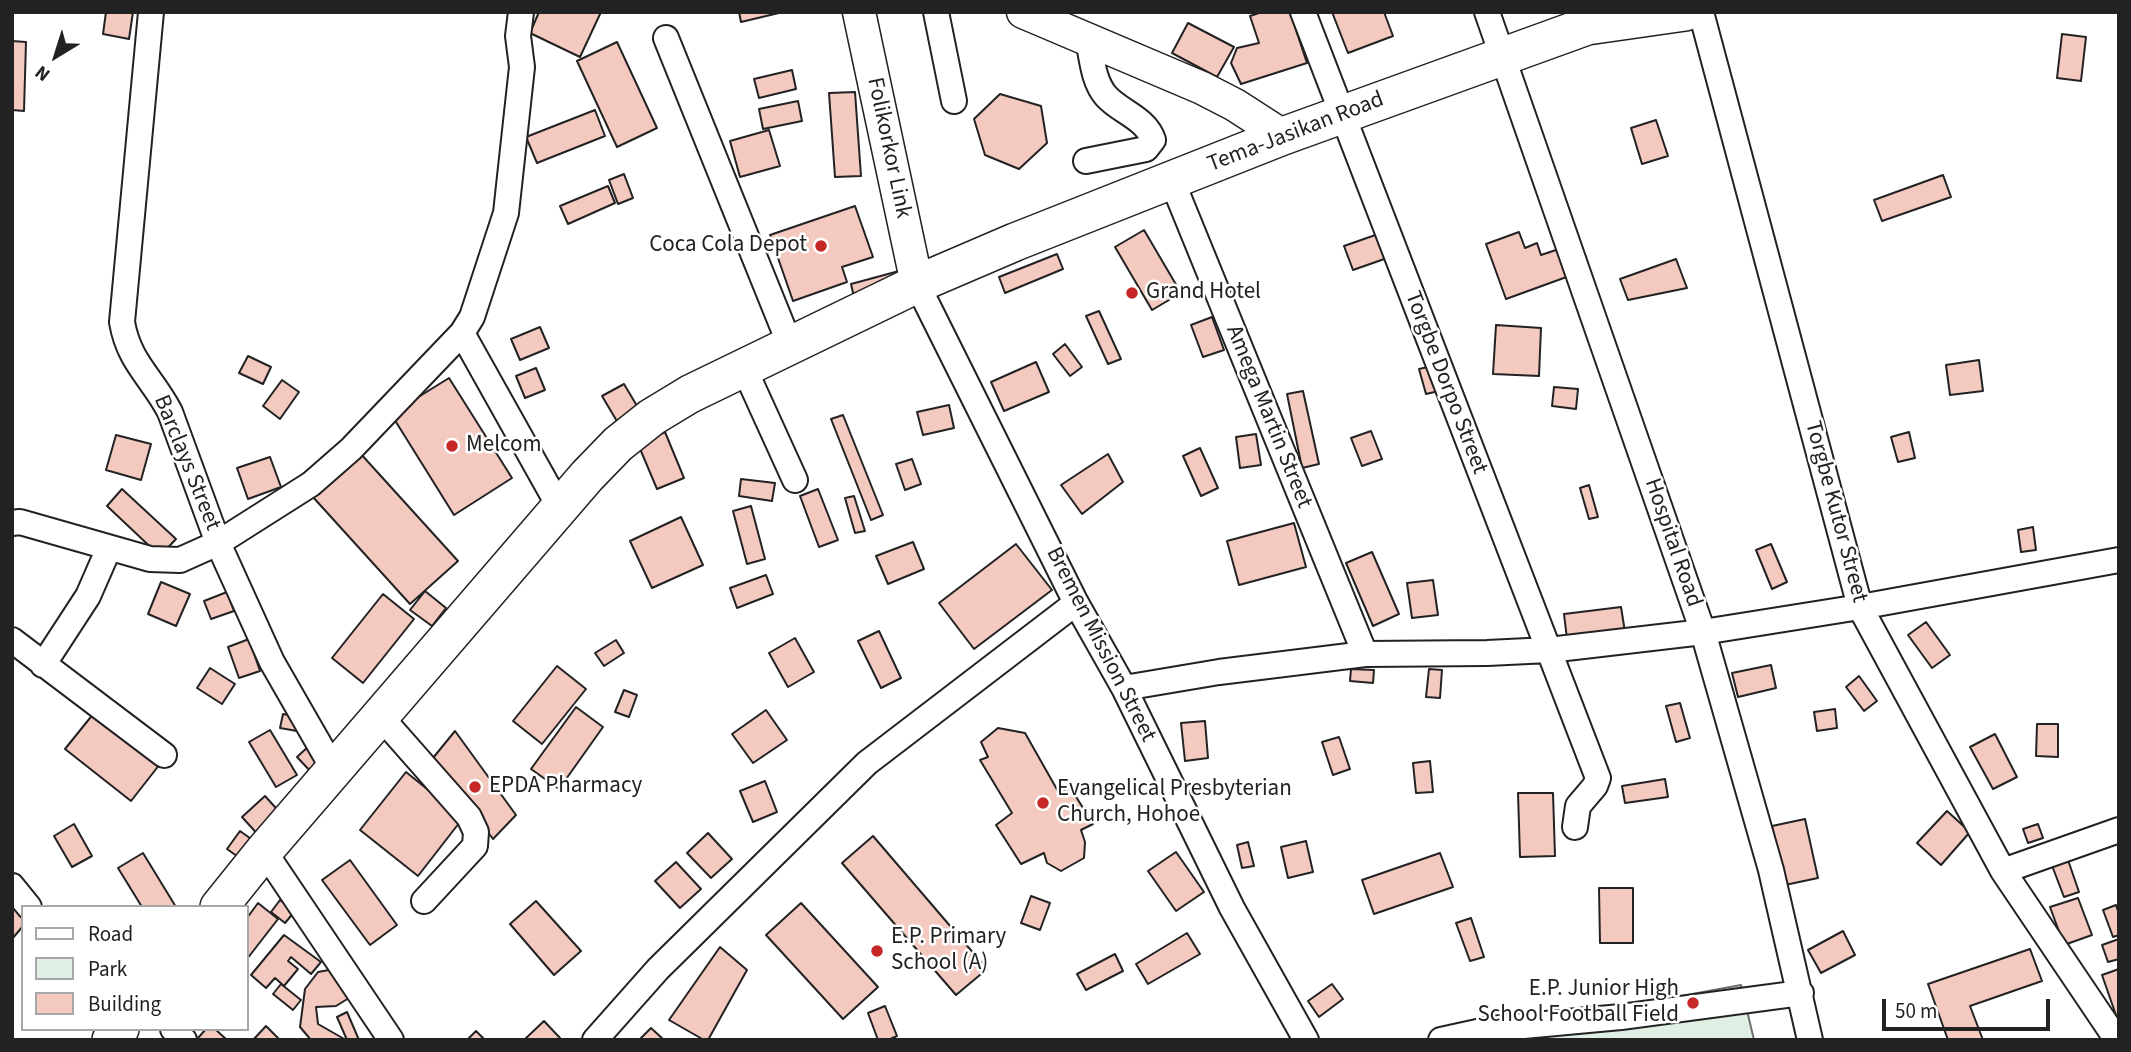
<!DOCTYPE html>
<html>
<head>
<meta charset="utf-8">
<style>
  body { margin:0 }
  #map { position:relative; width:2131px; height:1052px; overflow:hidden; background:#fff; font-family:"Source Sans 3",sans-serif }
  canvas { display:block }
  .frame { position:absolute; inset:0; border:14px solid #222; pointer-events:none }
  .legend { position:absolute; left:21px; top:905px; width:228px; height:126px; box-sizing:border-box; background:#fff; border:2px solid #a7a7a7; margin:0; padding:9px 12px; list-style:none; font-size:21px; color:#222 }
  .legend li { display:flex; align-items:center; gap:14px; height:35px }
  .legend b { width:35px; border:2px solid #a7a7a7 }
  .north { position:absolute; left:21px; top:21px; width:70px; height:70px; -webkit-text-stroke:5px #fff; paint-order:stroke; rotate:218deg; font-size:19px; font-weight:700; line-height:28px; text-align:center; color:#222 }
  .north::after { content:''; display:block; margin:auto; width:24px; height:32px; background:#222; clip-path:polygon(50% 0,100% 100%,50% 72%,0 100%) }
  .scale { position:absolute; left:1882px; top:999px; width:168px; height:32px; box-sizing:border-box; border:4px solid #222; border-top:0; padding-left:9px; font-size:21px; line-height:24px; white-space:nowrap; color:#222; -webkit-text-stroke:5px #fff; paint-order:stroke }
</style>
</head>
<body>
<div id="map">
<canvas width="2131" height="1052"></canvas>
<div class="frame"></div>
<ul class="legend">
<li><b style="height:9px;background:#fff"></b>Road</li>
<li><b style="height:19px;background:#e0efe3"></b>Park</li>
<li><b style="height:19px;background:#f3c9c0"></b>Building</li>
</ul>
<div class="north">N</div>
<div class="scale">50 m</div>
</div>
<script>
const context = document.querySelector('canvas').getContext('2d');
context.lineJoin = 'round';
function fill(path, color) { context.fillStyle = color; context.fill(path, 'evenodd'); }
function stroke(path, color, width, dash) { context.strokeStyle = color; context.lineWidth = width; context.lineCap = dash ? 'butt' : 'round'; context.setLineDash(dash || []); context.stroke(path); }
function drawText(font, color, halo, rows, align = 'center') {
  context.font = font + ' "Source Sans 3",sans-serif'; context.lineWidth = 5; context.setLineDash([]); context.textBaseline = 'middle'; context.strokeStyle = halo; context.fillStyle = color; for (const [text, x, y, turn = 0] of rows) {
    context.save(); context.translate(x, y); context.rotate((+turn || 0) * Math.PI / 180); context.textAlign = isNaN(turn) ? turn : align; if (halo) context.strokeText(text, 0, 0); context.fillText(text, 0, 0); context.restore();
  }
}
const green = new Path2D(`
  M 1741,985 L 1754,1040 L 1548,1040 L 1540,1022 Z`);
const building = new Path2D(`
  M 106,12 L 133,12 L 129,39 L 103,34 Z
  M 539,12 L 601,12 L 580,57 L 530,33 Z
  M 739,12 L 783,12 L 741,22 Z
  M 1262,12 L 1290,12 L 1307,63 L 1241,84 L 1231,63 L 1237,48 L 1259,43 L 1250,16 Z
  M 1332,12 L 1384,12 L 1393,36 L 1348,53 Z
  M 1188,23 L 1234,47 L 1217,77 L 1172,53 Z
  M 2062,34 L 2086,37 L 2081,81 L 2057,78 Z
  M 12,41 L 26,42 L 24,111 L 12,110 Z
  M 617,42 L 657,128 L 617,147 L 577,61 Z
  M 792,70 L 796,89 L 759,98 L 754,79 Z
  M 855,92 L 861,176 L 835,177 L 829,93 Z
  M 1000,94 L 1041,106 L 1047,143 L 1019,169 L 985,155 L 974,119 Z
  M 798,101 L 802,121 L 763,129 L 759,109 Z
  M 595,110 L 605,136 L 537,163 L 526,137 Z
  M 1656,120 L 1668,156 L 1642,164 L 1631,128 Z
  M 769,130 L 780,166 L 740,177 L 730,141 Z
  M 624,174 L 633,198 L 618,204 L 609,180 Z
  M 1943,175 L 1951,197 L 1882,221 L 1874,200 Z
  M 608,186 L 615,203 L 568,224 L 560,206 Z
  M 855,206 L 873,257 L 842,267 L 847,282 L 793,301 L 770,235 Z
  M 1144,230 L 1181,293 L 1152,310 L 1115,247 Z
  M 1519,232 L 1525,248 L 1537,243 L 1541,255 L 1562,248 L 1572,275 L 1506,299 L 1486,244 Z
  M 1381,233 L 1390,257 L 1353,270 L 1344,246 Z
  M 1057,254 L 1063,269 L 1005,293 L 999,277 Z
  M 1676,259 L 1687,288 L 1628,300 L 1620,279 Z
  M 899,271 L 902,283 L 854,297 L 851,284 Z
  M 1099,311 L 1121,359 L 1108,364 L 1086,316 Z
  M 1212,317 L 1224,350 L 1203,357 L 1191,325 Z
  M 1496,325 L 1541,328 L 1539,376 L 1493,374 Z
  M 540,327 L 549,348 L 520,360 L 511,339 Z
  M 1065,344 L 1082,367 L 1070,376 L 1053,354 Z
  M 248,356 L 271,367 L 263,384 L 239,373 Z
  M 1979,360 L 1983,391 L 1950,395 L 1946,365 Z
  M 1036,362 L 1049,392 L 1004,411 L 991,382 Z
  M 1432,366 L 1439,391 L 1426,394 L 1419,369 Z
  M 536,368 L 545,390 L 525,398 L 516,376 Z
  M 449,378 L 512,478 L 454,515 L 391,414 Z
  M 282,380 L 299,392 L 280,419 L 263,406 Z
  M 624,384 L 640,411 L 618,423 L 602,396 Z
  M 1554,387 L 1578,389 L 1576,409 L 1552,406 Z
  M 1303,391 L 1319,464 L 1302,468 L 1287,394 Z
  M 949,405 L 954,428 L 923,435 L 917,412 Z
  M 843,415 L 883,515 L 871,520 L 831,419 Z
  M 1371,431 L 1382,459 L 1362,466 L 1351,438 Z
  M 665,432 L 684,478 L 657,489 L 638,444 Z
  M 1909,432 L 1915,458 L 1898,462 L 1891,437 Z
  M 1256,434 L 1261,465 L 1240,468 L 1236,437 Z
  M 116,435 L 151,444 L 141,480 L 106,470 Z
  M 1200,448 L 1218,488 L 1201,496 L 1183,456 Z
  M 360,453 L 458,561 L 410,604 L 312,496 Z
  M 1108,454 L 1123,482 L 1082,514 L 1061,485 Z
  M 270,457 L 281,487 L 248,499 L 237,468 Z
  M 912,459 L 921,484 L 905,490 L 896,464 Z
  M 741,479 L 775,483 L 772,501 L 739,496 Z
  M 1589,485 L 1598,517 L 1589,519 L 1580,488 Z
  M 122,489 L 176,539 L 160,556 L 107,506 Z
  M 818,489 L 838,540 L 819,547 L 800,496 Z
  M 854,496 L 865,531 L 855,533 L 845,498 Z
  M 751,506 L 765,559 L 747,564 L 733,511 Z
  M 681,517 L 703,565 L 652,588 L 630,541 Z
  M 1294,523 L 1306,567 L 1239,585 L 1227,541 Z
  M 2033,527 L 2036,550 L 2021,552 L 2018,530 Z
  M 913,542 L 924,569 L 888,584 L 876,556 Z
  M 1016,544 L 1052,590 L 974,649 L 939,603 Z
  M 1771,544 L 1787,582 L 1772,589 L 1756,550 Z
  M 1372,552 L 1399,614 L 1373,626 L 1346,563 Z
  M 766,575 L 773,594 L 737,608 L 730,588 Z
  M 1433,580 L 1438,615 L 1412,618 L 1407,583 Z
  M 161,582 L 190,594 L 176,626 L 148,614 Z
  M 425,591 L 446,608 L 432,626 L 410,610 Z
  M 227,592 L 234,611 L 211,619 L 204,601 Z
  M 383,594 L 414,619 L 363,683 L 332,658 Z
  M 1621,607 L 1625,632 L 1567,639 L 1564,614 Z
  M 1926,622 L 1950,655 L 1932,668 L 1908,635 Z
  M 879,631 L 901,678 L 881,688 L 858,641 Z
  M 795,638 L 814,672 L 788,687 L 769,653 Z
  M 249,639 L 260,671 L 239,678 L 228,647 Z
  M 616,640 L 624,653 L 604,666 L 595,653 Z
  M 1771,665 L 1776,688 L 1738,697 L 1732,673 Z
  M 557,666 L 586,689 L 542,744 L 513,721 Z
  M 210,668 L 235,684 L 222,704 L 197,688 Z
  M 1351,669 L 1374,670 L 1373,683 L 1350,681 Z
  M 1429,669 L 1442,670 L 1440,698 L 1426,697 Z
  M 1859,676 L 1877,701 L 1864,711 L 1846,687 Z
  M 624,690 L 637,695 L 629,717 L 615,712 Z
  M 1680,703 L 1690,738 L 1676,742 L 1666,706 Z
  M 576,707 L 603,727 L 559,789 L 531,769 Z
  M 1835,709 L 1837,728 L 1817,731 L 1814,712 Z
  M 766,710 L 787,740 L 753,763 L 732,734 Z
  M 94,713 L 160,764 L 131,801 L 65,749 Z
  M 283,714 L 299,717 L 297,731 L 280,728 Z
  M 1205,721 L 1208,758 L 1185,761 L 1181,723 Z
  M 2037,724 L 2058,724 L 2058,757 L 2036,756 Z
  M 998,728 L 1025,733 L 1059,793 L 1070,787 L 1093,824 L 1081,830 L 1085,842 L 1084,858 L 1061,871 L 1047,863 L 1044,853 L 1021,864 L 996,825 L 1012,813 L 980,760 L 988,757 L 981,742 Z
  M 270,730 L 297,775 L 276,787 L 249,742 Z
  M 455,731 L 516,815 L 493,839 L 433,758 Z
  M 1995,734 L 2017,777 L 1993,789 L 1970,747 Z
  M 1339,737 L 1350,769 L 1333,775 L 1322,742 Z
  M 310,745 L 325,763 L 313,774 L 297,757 Z
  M 1430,761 L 1433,792 L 1416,793 L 1413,763 Z
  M 406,772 L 463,818 L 418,876 L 360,830 Z
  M 1665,779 L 1668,797 L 1625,803 L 1622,786 Z
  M 765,781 L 777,812 L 753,822 L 740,791 Z
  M 1518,793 L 1553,793 L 1555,856 L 1520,857 Z
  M 265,796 L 284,817 L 261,838 L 242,817 Z
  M 1947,811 L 1970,832 L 1941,865 L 1917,843 Z
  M 1805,819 L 1818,878 L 1785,885 L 1772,826 Z
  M 74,824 L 92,856 L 72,867 L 54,836 Z
  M 2038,824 L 2043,838 L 2028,843 L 2023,829 Z
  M 240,831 L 254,841 L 241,859 L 227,849 Z
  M 708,833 L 732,859 L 711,878 L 687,853 Z
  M 873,836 L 987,969 L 956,995 L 842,863 Z
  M 1306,841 L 1313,872 L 1288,878 L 1281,847 Z
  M 1248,842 L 1254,866 L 1242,868 L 1237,845 Z
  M 1176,852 L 1204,892 L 1176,911 L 1148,871 Z
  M 143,853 L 176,907 L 142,907 L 118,868 Z
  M 1440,853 L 1453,887 L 1374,914 L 1362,880 Z
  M 2067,857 L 2079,892 L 2064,897 L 2051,863 Z
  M 350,860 L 397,925 L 370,945 L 322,880 Z
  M 676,862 L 701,889 L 680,908 L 655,881 Z
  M 1599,888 L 1633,888 L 1633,943 L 1600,943 Z
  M 1031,896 L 1050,903 L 1040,930 L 1021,923 Z
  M 2078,898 L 2092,935 L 2064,945 L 2050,907 Z
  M 280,900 L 295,911 L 285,923 L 271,912 Z
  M 536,901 L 581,951 L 554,975 L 510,924 Z
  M 258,903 L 278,919 L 247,959 L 247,918 Z
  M 801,903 L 878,987 L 843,1019 L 766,935 Z
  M 2116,905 L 2119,914 L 2119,935 L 2113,937 L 2103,910 Z
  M 12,907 L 23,915 L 23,926 L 12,939 Z
  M 1471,918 L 1484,957 L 1470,961 L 1456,923 Z
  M 1843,931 L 1855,955 L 1821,973 L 1808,950 Z
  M 1187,933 L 1200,954 L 1148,984 L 1136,964 Z
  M 284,935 L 321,962 L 311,974 L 291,957 L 288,961 L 298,969 L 284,986 L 275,978 L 266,988 L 251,975 Z
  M 2119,939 L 2119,959 L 2108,962 L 2102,945 Z
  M 720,947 L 747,970 L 708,1040 L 704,1040 L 669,1020 Z
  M 2030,949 L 2042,981 L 1970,1006 L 1983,1040 L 1948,1040 L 1928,984 Z
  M 1115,954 L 1123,971 L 1086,990 L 1077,974 Z
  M 2119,969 L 2119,1021 L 2118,1021 L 2102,975 Z
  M 329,970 L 349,998 L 336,1006 L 316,1007 L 318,1024 L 346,1040 L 311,1040 L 300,1027 L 305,989 L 318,972 Z
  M 281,984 L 301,1000 L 293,1010 L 273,994 Z
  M 1332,984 L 1343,999 L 1319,1017 L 1308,1001 Z
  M 885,1006 L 897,1036 L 888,1040 L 878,1040 L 868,1013 Z
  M 347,1012 L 359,1040 L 347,1040 L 337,1017 Z
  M 544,1021 L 560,1038 L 558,1040 L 524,1040 Z
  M 266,1026 L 280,1040 L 253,1040 Z
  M 651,1028 L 664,1040 L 639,1040 Z
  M 206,1029 L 215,1029 L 227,1040 L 200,1040 L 198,1038 Z
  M 476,1031 L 485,1040 L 467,1040 Z`);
const minor = new Path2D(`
  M 151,12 L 122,322 C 129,363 152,377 170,412 L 218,543 L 272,662 L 334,770
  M 936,12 L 954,101
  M 1303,12 L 1598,778 L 1595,786 L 1578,806 L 1575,827
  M 1487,12 L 1703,632 L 1771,870 L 1810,1040
  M 1701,12 L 1860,607 L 2003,871 L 2117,1040
  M 666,38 L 790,345
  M 1086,161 L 1146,149 L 1153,140 C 1146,118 1120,112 1106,96 C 1093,81 1092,58 1088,39
  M 1172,181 L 1365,654
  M 917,284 L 1076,603 L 1124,688 L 1232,908 L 1306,1040
  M 462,333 L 560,508
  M 744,368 L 795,480
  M 12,523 L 20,522 L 150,559 L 180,560 L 218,543 L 311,484 L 351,449 L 462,333 L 472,317 L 506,213 L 522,67 L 518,36 L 521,12
  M 12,640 L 164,755
  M 43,665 L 88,596 L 109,548
  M 1124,688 L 1219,672 L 1365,654 L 1487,653 L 1549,650 L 1703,632 L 1860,607 L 2119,560
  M 380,716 L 469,817 L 476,832 L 475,846 L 424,901
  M 264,851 L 391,1040
  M 2003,871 L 2119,830
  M 12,886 L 29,907
  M 173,1029 L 184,1040
  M 595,1040 L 658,969 L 867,763 L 1076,603
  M 1441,1040 L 1491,1029 L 1621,1017 L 1801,993`);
const major = new Path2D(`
  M 859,12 L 917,284
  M 1023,12 L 1202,88 L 1235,105 L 1283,136`);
const highway = new Path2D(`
  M 219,907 L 264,851 L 587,476 L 618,444 L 652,417 L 690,394 L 917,284 L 1015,242 L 1283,136 L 1587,26 L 1685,12
  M 111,1040 L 120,1029`);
const markers = [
  [821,246,7,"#c62828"],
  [1132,293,7,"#c62828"],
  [452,446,7,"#c62828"],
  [475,787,7,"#c62828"],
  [1043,803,7,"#c62828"],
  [877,951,7,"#c62828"],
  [1693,1003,7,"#c62828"]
];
const streetNames = [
  ["Tema-Jasikan Road",1296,133,-21],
  ["Folikorkor Link",888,148,78],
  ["Torgbe Dorpo Street",1445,383,69],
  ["Amega Martin Street",1268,417,68],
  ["Barclays Street",186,463,68],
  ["Torgbe Kutor Street",1835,512,75],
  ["Hospital Road",1672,543,71],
  ["Bremen Mission Street",1100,645,63]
];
const poiNames = [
  ["Coca Cola Depot",807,246,"right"],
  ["Grand Hotel",1146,293],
  ["Melcom",466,446],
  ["EPDA Pharmacy",489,787],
  ["Evangelical Presbyterian",1057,790],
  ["Church, Hohoe",1057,816],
  ["E.P. Primary",891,938],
  ["School (A)",891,964],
  ["E.P. Junior High",1679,990,"right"],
  ["School Football Field",1679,1016,"right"]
];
fill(green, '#e0efe3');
stroke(green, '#6f6f6f', 2);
fill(building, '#f3c9c0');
stroke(building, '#222', 2);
stroke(minor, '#222', 28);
stroke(major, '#222', 35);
stroke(highway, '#222', 40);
stroke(minor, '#fff', 24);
stroke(major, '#fff', 32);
stroke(highway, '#fff', 37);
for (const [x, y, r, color] of markers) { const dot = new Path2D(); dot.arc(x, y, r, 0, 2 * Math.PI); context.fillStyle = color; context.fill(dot); stroke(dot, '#fff', 2.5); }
drawText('23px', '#222', '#fff', streetNames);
drawText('23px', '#222', '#fff', poiNames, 'left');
</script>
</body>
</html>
